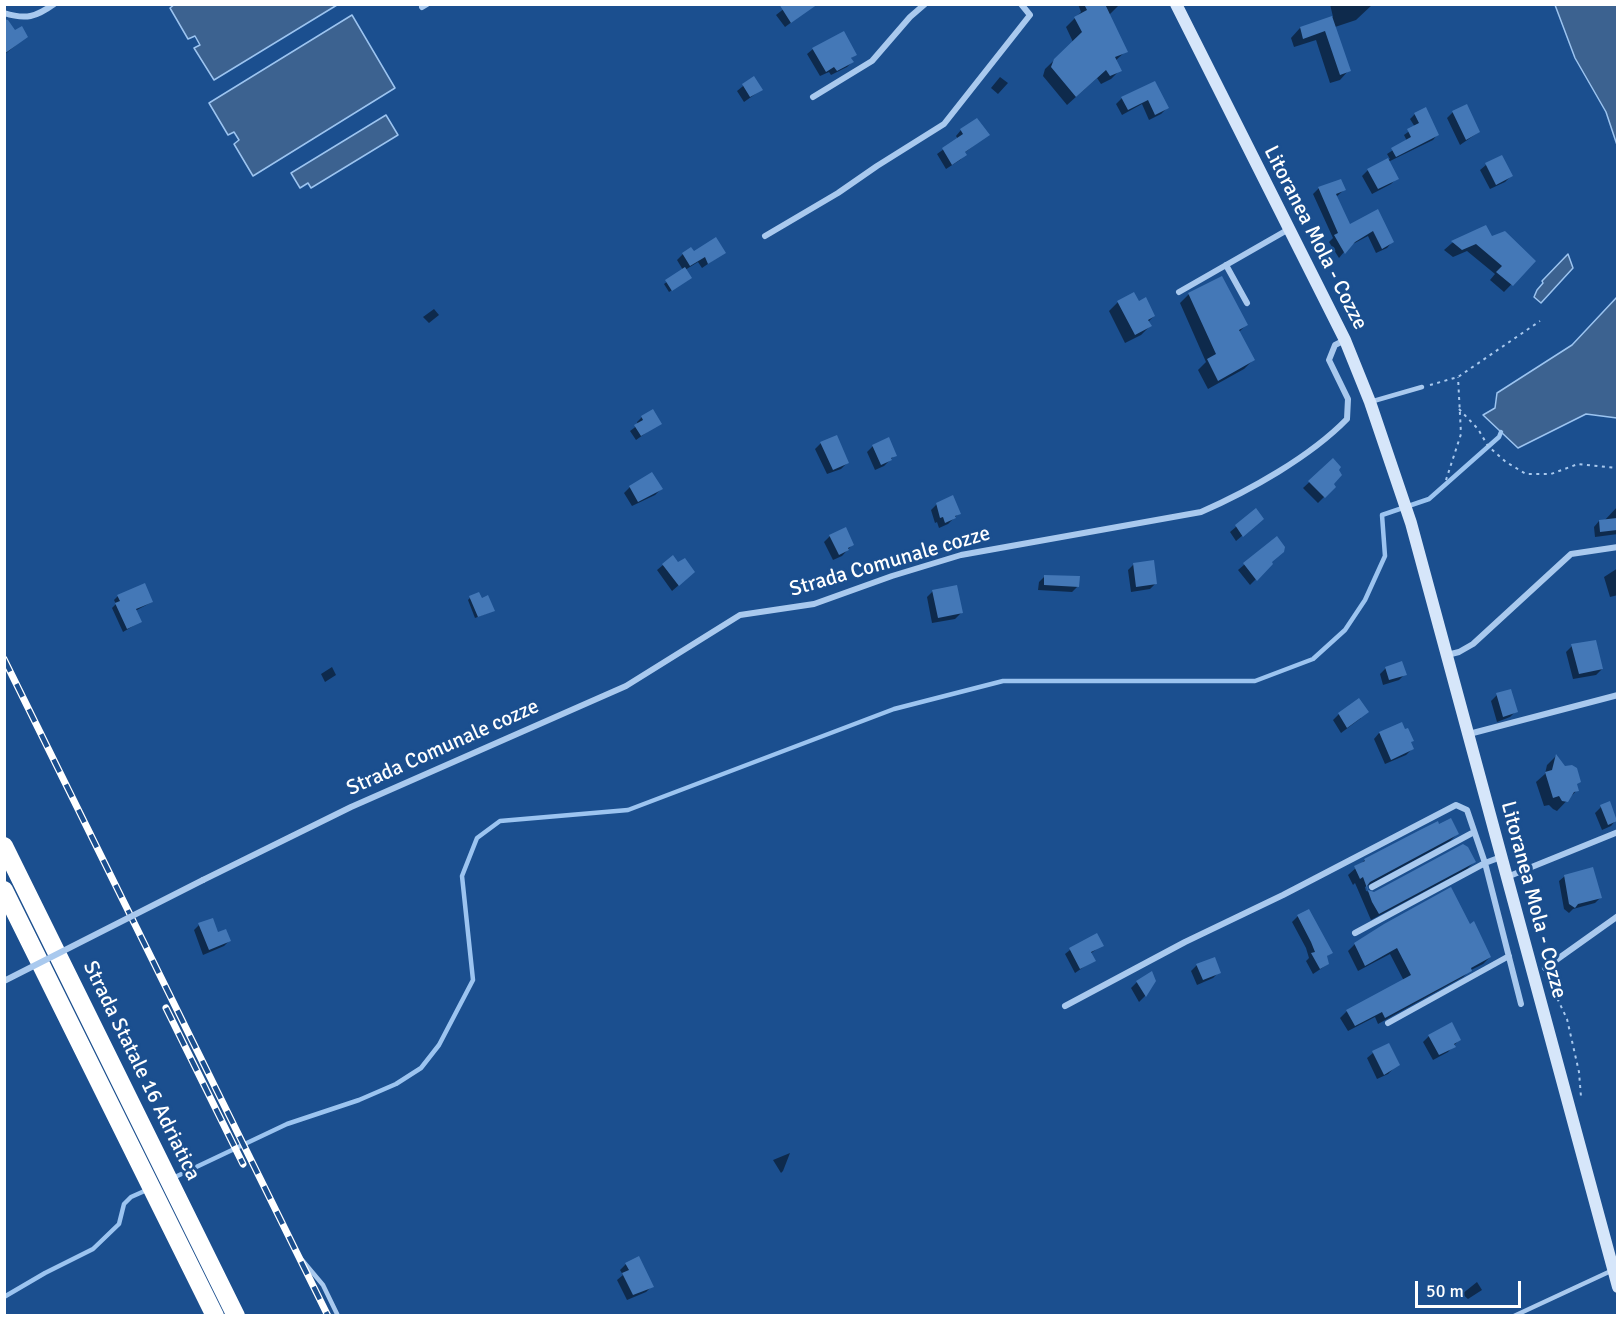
<!DOCTYPE html>
<html>
<head>
<meta charset="utf-8">
<style>
  body { margin:0 }
  #map { position:relative; width:1622px; height:1320px; overflow:hidden; background:#1b4f8f; font-family:Signika,sans-serif }
  canvas { display:block }
  .frame { position:absolute; inset:0; border:6px solid #fff; pointer-events:none }
  .scale { position:absolute; left:1415px; top:1281px; width:106px; height:27px; box-sizing:border-box; border:3px solid #fff; border-top:0; padding-left:8px; font-size:18px; line-height:21px; white-space:nowrap; color:#fff; -webkit-text-stroke:4px #1b4f8f; paint-order:stroke }
</style>
</head>
<body>
<div id="map">
<canvas width="1622" height="1320"></canvas>
<div class="frame"></div>
<div class="scale">50 m</div>
</div>
<script>
const context = document.querySelector('canvas').getContext('2d');
context.lineJoin = 'round';
function fill(path, color) { context.fillStyle = color; context.fill(path, 'evenodd'); }
function stroke(path, color, width, dash) { context.strokeStyle = color; context.lineWidth = width; context.lineCap = dash ? 'butt' : 'round'; context.setLineDash(dash || []); context.stroke(path); }
function drawText(font, color, halo, rows, align = 'center') {
  context.font = font + ' Signika,sans-serif'; context.lineWidth = 6; context.setLineDash([]); context.textBaseline = 'middle'; context.strokeStyle = halo; context.fillStyle = color; for (const [text, x, y, turn = 0] of rows) {
    context.save(); context.translate(x, y); context.rotate((+turn || 0) * Math.PI / 180); context.textAlign = isNaN(turn) ? turn : align; if (halo) context.strokeText(text, 0, 0); context.fillText(text, 0, 0); context.restore();
  }
}
const water = new Path2D(`
  M 175,4 L 337,4 L 337,5 L 214,80 L 194,48 L 200,45 L 195,36 L 188,39 L 170,8 Z
  M 1555,5 L 1617,5 L 1617,145 L 1606,112 L 1575,58 Z
  M 352,15 L 395,88 L 253,176 L 234,144 L 239,140 L 234,132 L 228,135 L 209,103 Z
  M 386,115 L 398,135 L 311,188 L 308,183 L 300,188 L 291,173 Z
  M 1568,254 L 1573,268 L 1541,303 L 1534,297 L 1537,290 L 1543,283 L 1542,281 Z
  M 1617,297 L 1617,418 L 1586,414 L 1518,448 L 1483,415 L 1495,408 L 1497,393 L 1572,345 Z`);
const shadow = new Path2D(`
  M 790,4 L 812,7 L 785,27 L 776,15 Z
  M 1078,4 L 1120,4 L 1109,15 L 1126,51 L 1115,61 L 1120,70 L 1111,79 L 1101,84 L 1097,78 L 1067,105 L 1043,76 L 1045,69 L 1073,42 L 1066,27 L 1081,12 Z
  M 1330,4 L 1373,4 L 1356,20 L 1335,27 L 1349,70 L 1340,80 L 1330,83 L 1316,40 L 1294,47 L 1291,38 L 1300,28 L 1333,17 Z
  M 4,27 L 26,37 L 4,55 Z
  M 813,49 L 855,55 L 850,59 L 852,62 L 847,67 L 831,75 L 829,72 L 820,76 L 807,54 Z
  M 1000,77 L 1008,83 L 998,94 L 991,88 Z
  M 753,78 L 761,90 L 744,102 L 737,91 Z
  M 1154,83 L 1167,108 L 1161,114 L 1149,120 L 1142,104 L 1122,115 L 1116,104 L 1122,98 Z
  M 1453,112 L 1479,132 L 1460,145 L 1447,118 Z
  M 1415,114 L 1437,135 L 1433,140 L 1388,162 L 1397,178 L 1391,184 L 1372,194 L 1362,176 L 1368,170 L 1390,159 L 1387,154 L 1407,141 L 1404,135 L 1415,127 L 1410,119 Z
  M 961,130 L 988,135 L 964,153 L 965,155 L 960,160 L 946,169 L 937,154 L 958,139 L 956,136 Z
  M 1486,165 L 1511,176 L 1505,182 L 1490,189 L 1480,170 Z
  M 1319,188 L 1344,190 L 1336,197 L 1349,226 L 1377,211 L 1392,242 L 1387,248 L 1376,253 L 1368,236 L 1349,246 L 1339,258 L 1329,242 L 1333,238 L 1313,194 Z
  M 1485,227 L 1491,238 L 1534,261 L 1504,292 L 1490,280 L 1495,274 L 1467,251 L 1453,257 L 1444,250 L 1452,243 Z
  M 724,253 L 702,268 L 698,262 L 685,270 L 688,280 L 669,292 L 664,284 L 683,270 L 677,260 L 683,254 Z
  M 1189,294 L 1246,325 L 1238,333 L 1253,360 L 1244,369 L 1208,389 L 1198,370 L 1206,362 L 1180,303 Z
  M 1118,302 L 1154,316 L 1148,322 L 1150,326 L 1141,335 L 1125,343 L 1109,311 Z
  M 434,309 L 439,315 L 429,323 L 423,317 Z
  M 653,411 L 660,423 L 636,440 L 630,431 L 638,425 L 637,422 L 642,417 Z
  M 821,443 L 847,463 L 841,469 L 827,474 L 815,449 Z
  M 873,446 L 895,455 L 884,466 L 875,470 L 867,452 Z
  M 1333,460 L 1337,470 L 1332,483 L 1334,487 L 1318,503 L 1303,488 Z
  M 630,487 L 661,489 L 655,495 L 632,506 L 624,493 Z
  M 937,504 L 959,513 L 948,524 L 939,528 L 937,522 L 935,523 L 931,510 Z
  M 1618,506 L 1618,534 L 1595,537 L 1594,527 L 1599,521 L 1604,521 Z
  M 1256,510 L 1256,524 L 1236,541 L 1230,532 Z
  M 830,536 L 852,545 L 842,556 L 833,560 L 824,542 Z
  M 1276,538 L 1271,564 L 1250,585 L 1238,570 Z
  M 678,564 L 687,578 L 672,591 L 657,570 L 663,565 Z
  M 1134,564 L 1156,583 L 1150,589 L 1131,592 L 1128,570 Z
  M 1618,568 L 1618,595 L 1610,597 L 1604,577 Z
  M 1045,576 L 1078,586 L 1072,592 L 1038,590 L 1039,582 Z
  M 933,591 L 961,613 L 955,619 L 932,623 L 927,597 Z
  M 118,596 L 152,602 L 135,611 L 140,622 L 123,632 L 112,608 L 116,604 L 114,600 Z
  M 470,598 L 481,600 L 493,611 L 475,618 L 468,600 Z
  M 1572,646 L 1602,669 L 1596,675 L 1573,679 L 1566,652 Z
  M 332,667 L 336,675 L 325,682 L 321,674 Z
  M 1386,668 L 1405,674 L 1399,680 L 1383,685 L 1380,674 Z
  M 1497,695 L 1516,711 L 1510,717 L 1497,722 L 1491,701 Z
  M 1339,714 L 1361,718 L 1341,733 L 1333,720 Z
  M 1401,724 L 1412,749 L 1406,755 L 1385,764 L 1374,739 L 1379,733 Z
  M 1556,756 L 1576,785 L 1577,790 L 1557,811 L 1553,809 L 1549,805 L 1544,806 L 1536,782 L 1545,774 L 1547,765 Z
  M 1609,803 L 1616,820 L 1611,826 L 1602,830 L 1595,813 L 1601,807 Z
  M 1457,834 L 1450,841 L 1365,887 L 1366,891 L 1375,893 L 1474,862 L 1467,869 L 1371,920 L 1355,883 L 1353,885 L 1348,875 L 1365,860 Z
  M 1565,876 L 1600,898 L 1595,903 L 1573,909 L 1569,913 L 1564,909 L 1559,881 Z
  M 1298,916 L 1331,952 L 1326,957 L 1328,964 L 1313,974 L 1306,961 L 1309,958 L 1306,948 L 1292,922 Z
  M 199,925 L 218,934 L 230,940 L 224,946 L 203,955 L 194,930 Z
  M 1469,926 L 1490,957 L 1483,964 L 1469,971 L 1463,977 L 1378,1024 L 1375,1017 L 1348,1031 L 1340,1018 L 1347,1011 L 1404,981 L 1390,954 L 1358,971 L 1348,951 L 1355,944 Z
  M 1102,945 L 1090,954 L 1094,960 L 1075,973 L 1065,954 L 1070,950 Z
  M 1197,965 L 1219,972 L 1213,978 L 1197,985 L 1191,971 Z
  M 1155,981 L 1145,996 L 1139,1002 L 1131,988 L 1137,982 Z
  M 1429,1036 L 1459,1040 L 1448,1052 L 1433,1060 L 1423,1042 Z
  M 1388,1045 L 1398,1064 L 1388,1074 L 1377,1079 L 1367,1058 L 1373,1053 Z
  M 790,1153 L 783,1171 L 781,1173 L 773,1160 Z
  M 626,1264 L 652,1286 L 646,1292 L 627,1300 L 617,1280 L 623,1275 L 620,1270 Z
  M 1477,1282 L 1482,1290 L 1468,1299 L 1462,1294 Z`);
const stream = new Path2D(`
  M 173,1178 L 287,1124 L 359,1100 L 396,1084 L 421,1068 L 439,1045 L 473,980 L 462,876 L 477,838 L 500,821 L 628,810 L 894,709 L 1003,681 L 1255,681 L 1313,659 L 1345,630 L 1365,600 L 1385,556 L 1382,515 L 1429,499 L 1499,437 L 1501,432
  M 4,1297 L 45,1273 L 93,1249 L 119,1224 L 124,1204 L 131,1197 L 149,1189`);
const building = new Path2D(`
  M 779,4 L 818,4 L 791,23 Z
  M 1084,4 L 1105,4 L 1128,52 L 1115,57 L 1122,71 L 1110,76 L 1106,70 L 1076,97 L 1051,67 L 1054,59 L 1082,32 L 1074,17 L 1087,10 Z
  M 1332,16 L 1351,71 L 1340,75 L 1325,31 L 1303,39 L 1300,27 Z
  M 4,19 L 8,20 L 15,30 L 22,26 L 28,37 L 4,54 Z
  M 844,31 L 857,55 L 851,58 L 854,62 L 837,71 L 834,67 L 826,72 L 812,48 Z
  M 754,76 L 763,90 L 750,97 L 742,84 Z
  M 1155,81 L 1169,108 L 1155,115 L 1148,100 L 1128,110 L 1121,97 Z
  M 1467,104 L 1480,132 L 1466,140 L 1452,111 Z
  M 1426,107 L 1439,135 L 1396,157 L 1391,148 L 1411,137 L 1407,129 L 1419,123 L 1414,113 Z
  M 977,118 L 990,135 L 965,152 L 967,155 L 952,165 L 942,148 L 963,134 L 960,129 Z
  M 1502,155 L 1513,176 L 1496,185 L 1485,163 Z
  M 1388,158 L 1399,179 L 1378,189 L 1367,169 Z
  M 1341,179 L 1346,190 L 1336,194 L 1350,224 L 1378,209 L 1394,242 L 1382,249 L 1373,231 L 1355,242 L 1345,254 L 1334,235 L 1338,233 L 1318,187 Z
  M 1486,225 L 1492,236 L 1505,231 L 1536,261 L 1513,286 L 1496,272 L 1502,266 L 1476,244 L 1462,250 L 1451,241 Z
  M 716,237 L 726,253 L 708,264 L 705,257 L 690,266 L 682,253 L 691,247 L 694,251 Z
  M 685,267 L 692,278 L 672,291 L 665,280 Z
  M 1222,276 L 1248,325 L 1239,330 L 1255,360 L 1218,381 L 1207,359 L 1216,354 L 1188,293 Z
  M 1134,292 L 1139,301 L 1146,297 L 1155,316 L 1148,320 L 1152,326 L 1135,335 L 1117,301 Z
  M 653,409 L 662,424 L 641,436 L 634,425 L 643,420 L 641,416 Z
  M 837,435 L 849,463 L 833,470 L 820,442 Z
  M 889,437 L 897,456 L 891,458 L 892,460 L 881,465 L 872,445 Z
  M 1333,458 L 1341,467 L 1339,470 L 1342,475 L 1334,484 L 1336,487 L 1325,498 L 1308,481 Z
  M 652,472 L 663,489 L 638,502 L 629,486 Z
  M 953,495 L 961,514 L 955,516 L 956,518 L 945,523 L 943,517 L 940,518 L 936,503 Z
  M 1256,508 L 1264,519 L 1243,537 L 1235,525 Z
  M 1617,518 L 1617,530 L 1600,532 L 1599,520 Z
  M 846,527 L 854,545 L 848,548 L 849,550 L 839,555 L 829,535 Z
  M 1277,536 L 1285,547 L 1284,552 L 1272,562 L 1273,564 L 1257,581 L 1243,563 Z
  M 673,555 L 678,562 L 685,558 L 695,572 L 679,586 L 662,564 Z
  M 1154,560 L 1157,584 L 1136,587 L 1133,563 Z
  M 1044,575 L 1080,576 L 1079,587 L 1044,585 Z
  M 145,583 L 153,602 L 136,609 L 142,622 L 127,629 L 115,603 L 120,601 L 117,595 Z
  M 957,585 L 963,613 L 938,618 L 932,590 Z
  M 479,592 L 482,598 L 488,595 L 495,611 L 478,617 L 469,596 Z
  M 1596,640 L 1603,669 L 1579,674 L 1571,644 Z
  M 1402,661 L 1407,675 L 1389,680 L 1385,667 Z
  M 1511,689 L 1518,712 L 1503,717 L 1496,693 Z
  M 1359,698 L 1369,712 L 1347,728 L 1338,713 Z
  M 1402,722 L 1405,729 L 1408,728 L 1414,741 L 1411,742 L 1414,749 L 1391,760 L 1379,732 Z
  M 1556,754 L 1565,766 L 1572,765 L 1577,768 L 1581,782 L 1577,784 L 1579,791 L 1574,792 L 1568,802 L 1562,801 L 1559,796 L 1553,798 L 1545,772 L 1552,770 Z
  M 1610,801 L 1617,821 L 1608,825 L 1600,805 Z
  M 1451,818 L 1459,834 L 1370,882 L 1367,886 L 1368,890 L 1374,892 L 1463,844 L 1468,847 L 1476,862 L 1379,914 L 1372,902 L 1363,877 L 1360,879 L 1354,866 L 1365,861 L 1364,859 L 1418,831 L 1438,821 L 1439,824 Z
  M 1593,867 L 1602,898 L 1578,904 L 1575,908 L 1569,904 L 1564,875 Z
  M 1451,887 L 1470,924 L 1474,921 L 1491,957 L 1471,968 L 1472,971 L 1385,1018 L 1382,1012 L 1355,1026 L 1346,1010 L 1411,975 L 1397,948 L 1365,966 L 1354,943 L 1384,924 Z
  M 1309,909 L 1333,953 L 1327,956 L 1329,964 L 1320,969 L 1311,953 L 1315,952 L 1311,942 L 1297,915 Z
  M 213,918 L 218,932 L 226,929 L 231,941 L 209,950 L 198,923 Z
  M 1097,933 L 1104,946 L 1091,952 L 1096,961 L 1080,969 L 1069,948 Z
  M 1215,957 L 1221,973 L 1203,980 L 1196,964 Z
  M 1152,971 L 1156,981 L 1146,997 L 1136,981 Z
  M 1452,1022 L 1461,1040 L 1454,1044 L 1456,1047 L 1439,1055 L 1428,1035 Z
  M 1389,1043 L 1400,1065 L 1384,1075 L 1372,1051 Z
  M 639,1256 L 654,1287 L 633,1295 L 622,1273 L 629,1270 L 625,1263 Z`);
const path = new Path2D(`
  M 1430,385 L 1458,377 L 1540,321
  M 1459,409 L 1478,429 L 1488,446 L 1506,462 L 1526,474 L 1551,474 L 1578,464 L 1618,468
  M 1446,480 L 1461,434 L 1458,377
  M 1551,985 L 1567,1019 L 1579,1072 L 1581,1097`);
const lane = new Path2D(`
  M 1370,402 L 1422,387
  M 297,1254 L 323,1285 L 338,1316
  M 1514,1316 L 1613,1270`);
const street = new Path2D(`
  M 422,7 L 427,4
  M 4,13 C 26,20 36,17 54,4
  M 813,97 L 872,61 L 910,17 L 925,4
  M 765,236 L 838,193 L 877,166 L 944,124 L 1030,15 L 1021,4
  M 1226,265 L 1247,303
  M 1179,292 L 1289,229
  M 1447,655 L 1459,652 L 1473,644 L 1571,554 L 1618,547
  M 1469,734 L 1618,695
  M 1507,877 L 1618,832
  M 203,880 L 351,807 L 626,686 L 740,615 L 814,604 L 892,576 L 961,555 L 1201,512 C 1249,491 1310,457 1347,419 L 1348,399 L 1329,360 L 1335,345 L 1345,340
  M 1372,887 L 1474,832
  M 1355,933 L 1485,863 L 1501,857
  M 1545,968 L 1618,916
  M 1065,1006 L 1185,942 L 1283,895 L 1456,805 L 1467,810 L 1485,863 L 1521,1004
  M 1388,1023 L 1509,956`);
const secondary = new Path2D(`
  M 1176,4 L 1345,340 L 1370,402 L 1411,523 L 1618,1287`);
const highway = new Path2D(`
  M 4,846 L 236,1316
  M 4,890 L 215,1316`);
const rail = new Path2D(`
  M 4,659 L 328,1316
  M 166,1008 L 243,1164`);
const streetBridge = new Path2D(`
  M 4,981 L 203,880`);
const streetNames = [
  ["Litoranea Mola - Cozze",1315,238,63],
  ["Strada Comunale cozze",890,562,-16],
  ["Strada Comunale cozze",443,748,-24],
  ["Litoranea Mola - Cozze",1533,900,75],
  ["Strada Statale 16 Adriatica",141,1071,64]
];
fill(water, '#3c6290');
stroke(water, '#9cc4f0', 1.5);
fill(shadow, '#0007');
stroke(stream, '#9cc4f0', 4.5);
fill(building, '#4478b7');
stroke(path, '#a9c9ee', 2, [3, 4.5]);
stroke(lane, '#a9c9ee', 4.5);
stroke(street, '#a9c9ee', 6);
stroke(secondary, '#d6e6fa', 12);
stroke(highway, '#fff', 18);
stroke(rail, '#fff', 7);
stroke(rail, '#1b4f8f', 4.5, [14]);
stroke(streetBridge, '#a9c9ee', 6);
drawText('21px', '#fff', '#1b4f8f', streetNames);
</script>
</body>
</html>
